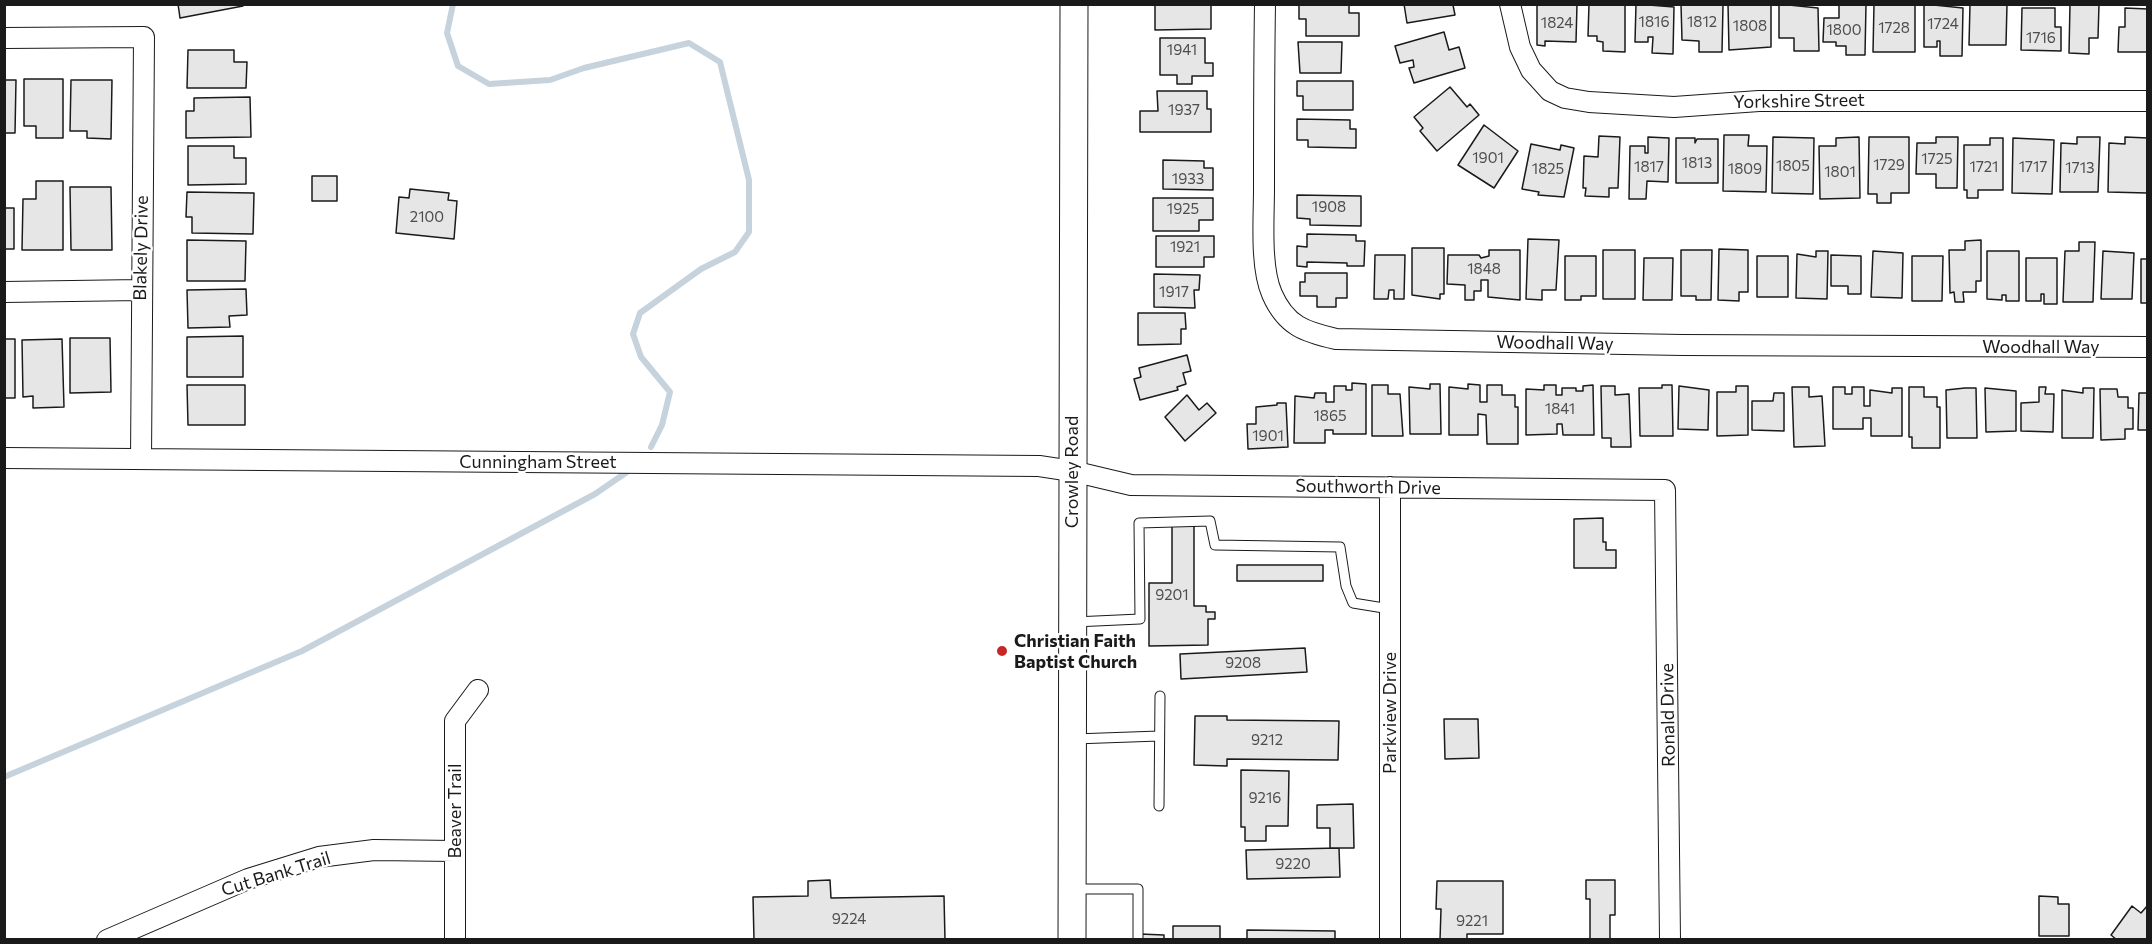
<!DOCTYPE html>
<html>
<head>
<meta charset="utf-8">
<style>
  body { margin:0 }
  #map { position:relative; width:2152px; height:944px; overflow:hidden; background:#fff; font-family:Commissioner,sans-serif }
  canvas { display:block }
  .frame { position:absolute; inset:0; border:6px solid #1a1a1a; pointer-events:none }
</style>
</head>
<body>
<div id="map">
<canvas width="2152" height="944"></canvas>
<div class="frame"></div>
</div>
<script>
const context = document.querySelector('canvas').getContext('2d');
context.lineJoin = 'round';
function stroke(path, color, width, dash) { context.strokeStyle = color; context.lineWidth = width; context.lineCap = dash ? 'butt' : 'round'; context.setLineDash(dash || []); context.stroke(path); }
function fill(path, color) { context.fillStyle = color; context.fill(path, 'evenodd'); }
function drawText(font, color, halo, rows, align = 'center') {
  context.font = font + ' Commissioner,sans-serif'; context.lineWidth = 4.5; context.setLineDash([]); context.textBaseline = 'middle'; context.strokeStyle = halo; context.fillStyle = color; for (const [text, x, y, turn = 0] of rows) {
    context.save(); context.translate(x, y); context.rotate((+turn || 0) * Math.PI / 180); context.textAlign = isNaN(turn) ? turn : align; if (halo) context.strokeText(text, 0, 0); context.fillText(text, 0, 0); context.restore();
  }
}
const stream = new Path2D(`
  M 453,4 L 447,33 L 458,66 L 489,84 L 550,80 L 584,68 L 689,43 L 720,62 L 749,180 L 749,232 L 735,252 L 701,269 L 640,313 L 633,334 L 641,357 L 670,392 L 662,425 L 651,447
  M 4,777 L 302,651 L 595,494 L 627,472`);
const building = new Path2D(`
  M 178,4 L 243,4 L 243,6 L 180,18 Z
  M 1155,4 L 1211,4 L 1211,29 L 1155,30 Z
  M 1404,4 L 1453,5 L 1455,15 L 1407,23 Z
  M 1537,4 L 1577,4 L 1576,42 L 1545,41 L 1545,46 L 1537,45 Z
  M 1589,4 L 1625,4 L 1625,52 L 1603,51 L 1603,42 L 1597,41 L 1597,36 L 1588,36 Z
  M 1636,4 L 1674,7 L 1673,54 L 1652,53 L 1653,37 L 1648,37 L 1648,42 L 1635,42 Z
  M 1681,4 L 1723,5 L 1722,52 L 1699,52 L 1699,41 L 1682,40 Z
  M 1728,4 L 1771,5 L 1771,47 L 1729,50 Z
  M 1779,4 L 1818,8 L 1819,51 L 1794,51 L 1794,38 L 1779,38 Z
  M 1839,4 L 1866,4 L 1865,55 L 1846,55 L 1846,46 L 1836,46 L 1836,42 L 1823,42 L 1824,18 L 1839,18 Z
  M 1874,4 L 1915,4 L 1915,52 L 1873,52 Z
  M 1924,4 L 1963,8 L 1962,56 L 1940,56 L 1940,41 L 1937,41 L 1937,47 L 1924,47 Z
  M 1970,4 L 2007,4 L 2006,45 L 1969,45 Z
  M 2070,4 L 2099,4 L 2098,38 L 2089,38 L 2089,54 L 2069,53 Z
  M 1299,5 L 1349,5 L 1349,13 L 1359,13 L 1359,36 L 1306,36 L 1306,19 L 1299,19 Z
  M 2022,8 L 2055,8 L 2055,27 L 2061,27 L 2061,51 L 2021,50 Z
  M 2125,8 L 2148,9 L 2148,52 L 2118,52 L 2119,27 L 2125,27 Z
  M 1444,32 L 1449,50 L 1459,47 L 1465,68 L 1414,83 L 1409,68 L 1414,67 L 1413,60 L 1400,63 L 1395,46 Z
  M 1160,38 L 1205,38 L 1205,63 L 1213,63 L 1213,76 L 1192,76 L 1192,84 L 1177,84 L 1177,75 L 1160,75 Z
  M 1298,42 L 1342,42 L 1341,73 L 1300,73 Z
  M 188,50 L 234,50 L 234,62 L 247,62 L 246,88 L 187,88 Z
  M 24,79 L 63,79 L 63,138 L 36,138 L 36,126 L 24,126 Z
  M 4,80 L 16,80 L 15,133 L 4,133 Z
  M 71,80 L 112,80 L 111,139 L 87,138 L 87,131 L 70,131 Z
  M 1297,81 L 1353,81 L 1353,110 L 1303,110 L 1303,96 L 1297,96 Z
  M 1450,87 L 1467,107 L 1470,104 L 1479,115 L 1437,151 L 1420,131 L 1423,128 L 1414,117 Z
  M 1157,91 L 1207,91 L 1207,109 L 1211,109 L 1211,132 L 1140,132 L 1140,111 L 1158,111 Z
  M 250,97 L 251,137 L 186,138 L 186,111 L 194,111 L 194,98 Z
  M 1297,119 L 1350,120 L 1350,129 L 1356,129 L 1356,148 L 1308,147 L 1308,140 L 1297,140 Z
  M 1484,125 L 1518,151 L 1494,188 L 1458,165 Z
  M 1724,135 L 1749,135 L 1748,146 L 1767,146 L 1766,192 L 1723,191 Z
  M 1599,136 L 1620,137 L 1618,188 L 1609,188 L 1609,197 L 1585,196 L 1586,188 L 1583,188 L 1584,156 L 1598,157 Z
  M 1648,137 L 1669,138 L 1668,182 L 1647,181 L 1646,199 L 1629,199 L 1630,146 L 1645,146 L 1645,153 L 1648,153 Z
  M 1773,137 L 1814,138 L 1813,194 L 1772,193 Z
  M 1859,137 L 1860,198 L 1820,199 L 1819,146 L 1836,146 L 1836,138 Z
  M 1869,137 L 1909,137 L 1909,193 L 1891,193 L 1891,203 L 1877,203 L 1877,194 L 1868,194 Z
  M 1936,137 L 1958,137 L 1957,188 L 1936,188 L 1936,174 L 1916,174 L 1917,143 L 1936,143 Z
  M 2077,137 L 2100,137 L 2098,192 L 2060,192 L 2061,143 L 2077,144 Z
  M 2125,137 L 2148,138 L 2147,193 L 2108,192 L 2109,143 L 2125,144 Z
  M 1676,138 L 1695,138 L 1695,143 L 1697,139 L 1718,139 L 1718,183 L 1676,183 Z
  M 1990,138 L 2003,138 L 2003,190 L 1978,190 L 1978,198 L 1967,198 L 1967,190 L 1964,190 L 1964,145 L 1990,145 Z
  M 2013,138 L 2054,140 L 2052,194 L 2012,193 Z
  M 1531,144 L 1560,150 L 1561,145 L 1574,148 L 1564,197 L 1538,195 L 1539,192 L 1522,189 Z
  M 188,146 L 234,146 L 234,158 L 246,158 L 246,184 L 188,185 Z
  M 1163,160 L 1204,161 L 1204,168 L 1213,168 L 1213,190 L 1163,189 Z
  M 312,176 L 337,176 L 337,201 L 312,201 Z
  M 36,181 L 63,181 L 63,250 L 22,250 L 23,199 L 36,199 Z
  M 70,187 L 111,187 L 112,250 L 71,250 Z
  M 410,189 L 449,193 L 448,200 L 457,201 L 454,239 L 396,233 L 399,197 L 409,198 Z
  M 187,192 L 254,193 L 253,234 L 192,233 L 192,217 L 186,217 Z
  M 1297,195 L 1361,196 L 1361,226 L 1310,225 L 1310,219 L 1297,218 Z
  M 1153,198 L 1213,198 L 1213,220 L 1199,220 L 1199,231 L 1153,231 Z
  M 4,208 L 14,208 L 14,249 L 4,249 Z
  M 1307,234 L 1356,235 L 1356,241 L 1365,241 L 1364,266 L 1347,266 L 1347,263 L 1307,262 L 1307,267 L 1297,266 L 1297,246 L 1307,247 Z
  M 1156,236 L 1214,236 L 1214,257 L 1204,257 L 1204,267 L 1156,267 Z
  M 1528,239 L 1559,240 L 1556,290 L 1542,290 L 1542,300 L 1526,299 Z
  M 187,240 L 246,241 L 245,281 L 187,281 Z
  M 1981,240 L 1981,281 L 1976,281 L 1976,292 L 1963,292 L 1964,302 L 1955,302 L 1954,292 L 1950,293 L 1949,250 L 1965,250 L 1965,241 Z
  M 2079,242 L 2095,242 L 2093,302 L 2063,302 L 2065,251 L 2079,251 Z
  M 1412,248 L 1444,248 L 1444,294 L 1440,294 L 1440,299 L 1412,295 Z
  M 1719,249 L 1748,250 L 1748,292 L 1739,292 L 1739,301 L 1718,300 Z
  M 1489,250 L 1520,250 L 1520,300 L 1488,297 L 1488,280 L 1481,280 L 1481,291 L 1474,291 L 1474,300 L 1465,300 L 1465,285 L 1447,284 L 1448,255 L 1479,255 L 1481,258 L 1489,256 Z
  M 1603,250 L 1635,250 L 1635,299 L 1603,299 Z
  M 1681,250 L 1712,250 L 1711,300 L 1696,300 L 1696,296 L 1681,296 Z
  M 1816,251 L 1828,251 L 1827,299 L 1796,298 L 1797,254 L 1816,257 Z
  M 1873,251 L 1903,253 L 1902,298 L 1871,297 Z
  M 1987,251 L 2019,251 L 2019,301 L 2006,301 L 2006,295 L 2002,295 L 2002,300 L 1987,299 Z
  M 2103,251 L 2134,253 L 2132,299 L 2101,299 Z
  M 1375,255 L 1405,255 L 1404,299 L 1394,299 L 1394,290 L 1389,290 L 1388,299 L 1374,299 Z
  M 1831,255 L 1861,256 L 1861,294 L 1848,294 L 1848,286 L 1831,286 Z
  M 1565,256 L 1596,256 L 1596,296 L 1581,296 L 1581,300 L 1565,300 Z
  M 1757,256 L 1788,256 L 1788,297 L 1757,297 Z
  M 1912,256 L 1943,256 L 1942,301 L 1912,301 Z
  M 1644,258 L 1673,258 L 1672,300 L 1643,300 Z
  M 2026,258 L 2057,258 L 2057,304 L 2044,304 L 2044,294 L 2041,294 L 2041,301 L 2026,301 Z
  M 2141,259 L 2148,259 L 2148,303 L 2141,303 Z
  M 1305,273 L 1347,273 L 1347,298 L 1336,298 L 1336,307 L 1317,307 L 1317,296 L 1300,296 L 1300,282 L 1305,282 Z
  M 1154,274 L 1200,275 L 1199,290 L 1194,290 L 1195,308 L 1154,307 Z
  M 246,289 L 247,315 L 229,316 L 230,327 L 188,328 L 187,290 Z
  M 1138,313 L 1185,313 L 1186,329 L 1181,329 L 1181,344 L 1138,345 Z
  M 243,336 L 243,377 L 187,377 L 187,337 Z
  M 70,338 L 110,338 L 111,392 L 70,393 Z
  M 4,339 L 15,339 L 15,398 L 4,398 Z
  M 62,339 L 64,407 L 33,408 L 33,396 L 23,397 L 22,340 Z
  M 1187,355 L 1191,371 L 1183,373 L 1186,384 L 1177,387 L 1178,390 L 1140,400 L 1134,379 L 1141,377 L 1139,368 Z
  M 1352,383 L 1366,384 L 1366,434 L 1333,434 L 1333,430 L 1325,430 L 1325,443 L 1294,443 L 1295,396 L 1314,398 L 1315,393 L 1326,393 L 1326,402 L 1334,402 L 1334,386 L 1346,386 L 1346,390 L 1352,390 Z
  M 1430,384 L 1440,384 L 1441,434 L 1410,434 L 1409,387 L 1430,389 Z
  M 1468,384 L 1480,385 L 1480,402 L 1487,402 L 1487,385 L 1502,385 L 1502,395 L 1515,395 L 1515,407 L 1518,407 L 1518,444 L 1487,444 L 1486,415 L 1478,414 L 1478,435 L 1449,435 L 1449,387 L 1468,389 Z
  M 187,385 L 245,385 L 245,425 L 188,425 Z
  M 1372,385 L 1388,385 L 1388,394 L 1400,394 L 1403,436 L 1372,436 Z
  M 1544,385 L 1556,385 L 1556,395 L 1562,395 L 1562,388 L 1576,388 L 1576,391 L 1583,391 L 1583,386 L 1593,385 L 1594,435 L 1563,435 L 1562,424 L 1557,424 L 1557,434 L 1526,435 L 1526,389 L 1544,390 Z
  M 1662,385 L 1672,385 L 1673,436 L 1640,436 L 1639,388 L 1662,388 Z
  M 1601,386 L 1615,386 L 1615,395 L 1629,394 L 1631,447 L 1611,447 L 1611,438 L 1602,438 Z
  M 1679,386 L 1709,390 L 1708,430 L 1678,429 Z
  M 1736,386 L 1748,386 L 1748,435 L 1717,436 L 1717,392 L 1736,392 Z
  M 1792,387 L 1809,387 L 1809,397 L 1822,396 L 1825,446 L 1794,447 Z
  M 1833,387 L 1845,387 L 1845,394 L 1852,394 L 1852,387 L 1864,387 L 1864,406 L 1870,406 L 1870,390 L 1892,393 L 1892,388 L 1902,388 L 1902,436 L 1871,436 L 1871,418 L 1863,418 L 1863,429 L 1833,429 Z
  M 1909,387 L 1924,387 L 1924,397 L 1937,397 L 1937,407 L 1940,407 L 1940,448 L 1912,448 L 1912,437 L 1909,437 Z
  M 2039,387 L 2046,387 L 2045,394 L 2054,394 L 2053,432 L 2021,431 L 2021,403 L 2039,402 Z
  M 1965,388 L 1976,388 L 1977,438 L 1947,438 L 1946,390 Z
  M 1985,388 L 2016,391 L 2016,431 L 1986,432 Z
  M 2083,388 L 2094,388 L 2093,438 L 2062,438 L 2062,390 L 2083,393 Z
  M 2100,389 L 2117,389 L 2118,397 L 2128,397 L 2128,408 L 2133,408 L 2133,429 L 2125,429 L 2125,439 L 2101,440 Z
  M 1774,393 L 1784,393 L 1784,431 L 1752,430 L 1752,401 L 1773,401 Z
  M 2139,393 L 2148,393 L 2148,430 L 2138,430 Z
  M 1187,395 L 1199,410 L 1207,403 L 1216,413 L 1185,441 L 1165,417 Z
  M 1277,403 L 1286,403 L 1288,447 L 1248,449 L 1247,424 L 1256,424 L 1256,407 L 1277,405 Z
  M 1603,518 L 1603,542 L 1606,542 L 1606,550 L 1616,550 L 1616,568 L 1574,568 L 1574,519 Z
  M 1172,524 L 1194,524 L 1194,606 L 1206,606 L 1206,612 L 1215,612 L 1215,619 L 1208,619 L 1208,645 L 1149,646 L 1149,583 L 1172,583 Z
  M 1237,565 L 1323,565 L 1323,581 L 1237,581 Z
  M 1305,648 L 1307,672 L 1181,679 L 1180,654 Z
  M 1195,716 L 1227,716 L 1227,720 L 1339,721 L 1338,760 L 1227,759 L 1227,766 L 1194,765 Z
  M 1444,719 L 1478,719 L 1479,758 L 1445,759 Z
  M 1241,770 L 1289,771 L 1288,826 L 1266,826 L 1266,841 L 1245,841 L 1245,827 L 1241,827 Z
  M 1353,804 L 1354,848 L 1330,848 L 1330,828 L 1317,828 L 1317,805 Z
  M 1339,848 L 1340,877 L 1247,879 L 1246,850 Z
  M 830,880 L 831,898 L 944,896 L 945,940 L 754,940 L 753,897 L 808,896 L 808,881 Z
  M 1586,880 L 1615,880 L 1615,915 L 1610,915 L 1610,940 L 1590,940 L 1590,899 L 1586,899 Z
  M 1437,881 L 1503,881 L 1503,934 L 1467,934 L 1467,940 L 1440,940 L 1441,909 L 1436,909 Z
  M 2039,896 L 2058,897 L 2058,904 L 2069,904 L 2069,936 L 2039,936 Z
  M 2148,905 L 2148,940 L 2117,940 L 2111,935 L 2132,906 L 2141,913 Z
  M 1173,926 L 1220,926 L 1220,940 L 1173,940 Z
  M 1247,930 L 1335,931 L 1335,940 L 1247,940 Z
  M 1140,934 L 1164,935 L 1164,940 L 1140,940 Z`);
const lane = new Path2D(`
  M 1074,622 L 1140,619 L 1139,523 L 1210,521 L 1215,545 L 1340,547 L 1346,586 L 1353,603 L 1390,609
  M 1074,739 L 1159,736
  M 1159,806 L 1160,696
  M 1074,889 L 1138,889 L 1138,940`);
const street = new Path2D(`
  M 1265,4 C 1264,66 1264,127 1264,189 C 1264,218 1260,267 1272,294 C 1286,326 1305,332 1336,339 L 1683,345 L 2148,347
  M 1510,4 L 1520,47 L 1531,70 L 1550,91 L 1565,98 L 1589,102 L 1674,107 L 1759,101 L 2148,101
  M 4,38 L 144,37 L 141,459
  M 4,292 L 140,290
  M 4,458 L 1039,466 L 1072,471 L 1131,485 L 1665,490 L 1670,940
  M 107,940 L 248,879 L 319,857 L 374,850 L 455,851
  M 455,940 L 455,721 L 478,690
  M 1390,940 L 1390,487`);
const secondary = new Path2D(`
  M 1072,940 L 1074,4`);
const markers = [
  [1002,651,6,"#c62828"]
];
const numberNames = [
  ["1816",1654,22],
  ["1812",1702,22],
  ["1824",1557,23],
  ["1724",1943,24],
  ["1808",1750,26],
  ["1728",1894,28],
  ["1800",1844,30],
  ["1716",2041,38],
  ["1941",1182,50],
  ["1937",1184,110],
  ["1901",1488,158],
  ["1725",1937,159],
  ["1813",1697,163],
  ["1729",1889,165],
  ["1805",1793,166],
  ["1817",1649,167],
  ["1721",1984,167],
  ["1717",2033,167],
  ["1713",2080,168],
  ["1825",1548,169],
  ["1809",1745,169],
  ["1801",1840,172],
  ["1933",1188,179],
  ["1908",1329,207],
  ["1925",1183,209],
  ["2100",427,217],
  ["1921",1185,247],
  ["1848",1484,269],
  ["1917",1174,292],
  ["1841",1560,409],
  ["1865",1330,416],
  ["1901",1268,436],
  ["9201",1172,595],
  ["9208",1243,663],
  ["9212",1267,740],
  ["9216",1265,798],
  ["9220",1293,864],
  ["9224",849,919],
  ["9221",1472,921]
];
const streetNames = [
  ["Yorkshire Street",1799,101,-1],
  ["Blakely Drive",141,248,-89],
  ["Woodhall Way",1555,343,1],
  ["Woodhall Way",2041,347],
  ["Cunningham Street",538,462],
  ["Crowley Road",1072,472,-90],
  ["Southworth Drive",1368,487,1],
  ["Parkview Drive",1390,713,-90],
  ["Ronald Drive",1668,715,-91],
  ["Beaver Trail",455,811,-90],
  ["Cut Bank Trail",276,874,-17]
];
const poiNames = [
  ["Christian Faith",1014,641],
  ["Baptist Church",1014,662]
];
stroke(stream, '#c6d2dc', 6);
fill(building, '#e6e6e6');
stroke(building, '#1a1a1a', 1.5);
stroke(lane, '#1a1a1a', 11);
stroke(street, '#1a1a1a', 22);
stroke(secondary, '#1a1a1a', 29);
stroke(lane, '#fff', 9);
stroke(street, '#fff', 20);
stroke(secondary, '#fff', 27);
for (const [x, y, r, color] of markers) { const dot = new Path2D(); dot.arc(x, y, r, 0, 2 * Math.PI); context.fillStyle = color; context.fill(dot); stroke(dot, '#fff', 2); }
drawText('15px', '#4d4d4d', null, numberNames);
drawText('18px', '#1a1a1a', '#fff', streetNames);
drawText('bold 18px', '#1a1a1a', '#fff', poiNames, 'left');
</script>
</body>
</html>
